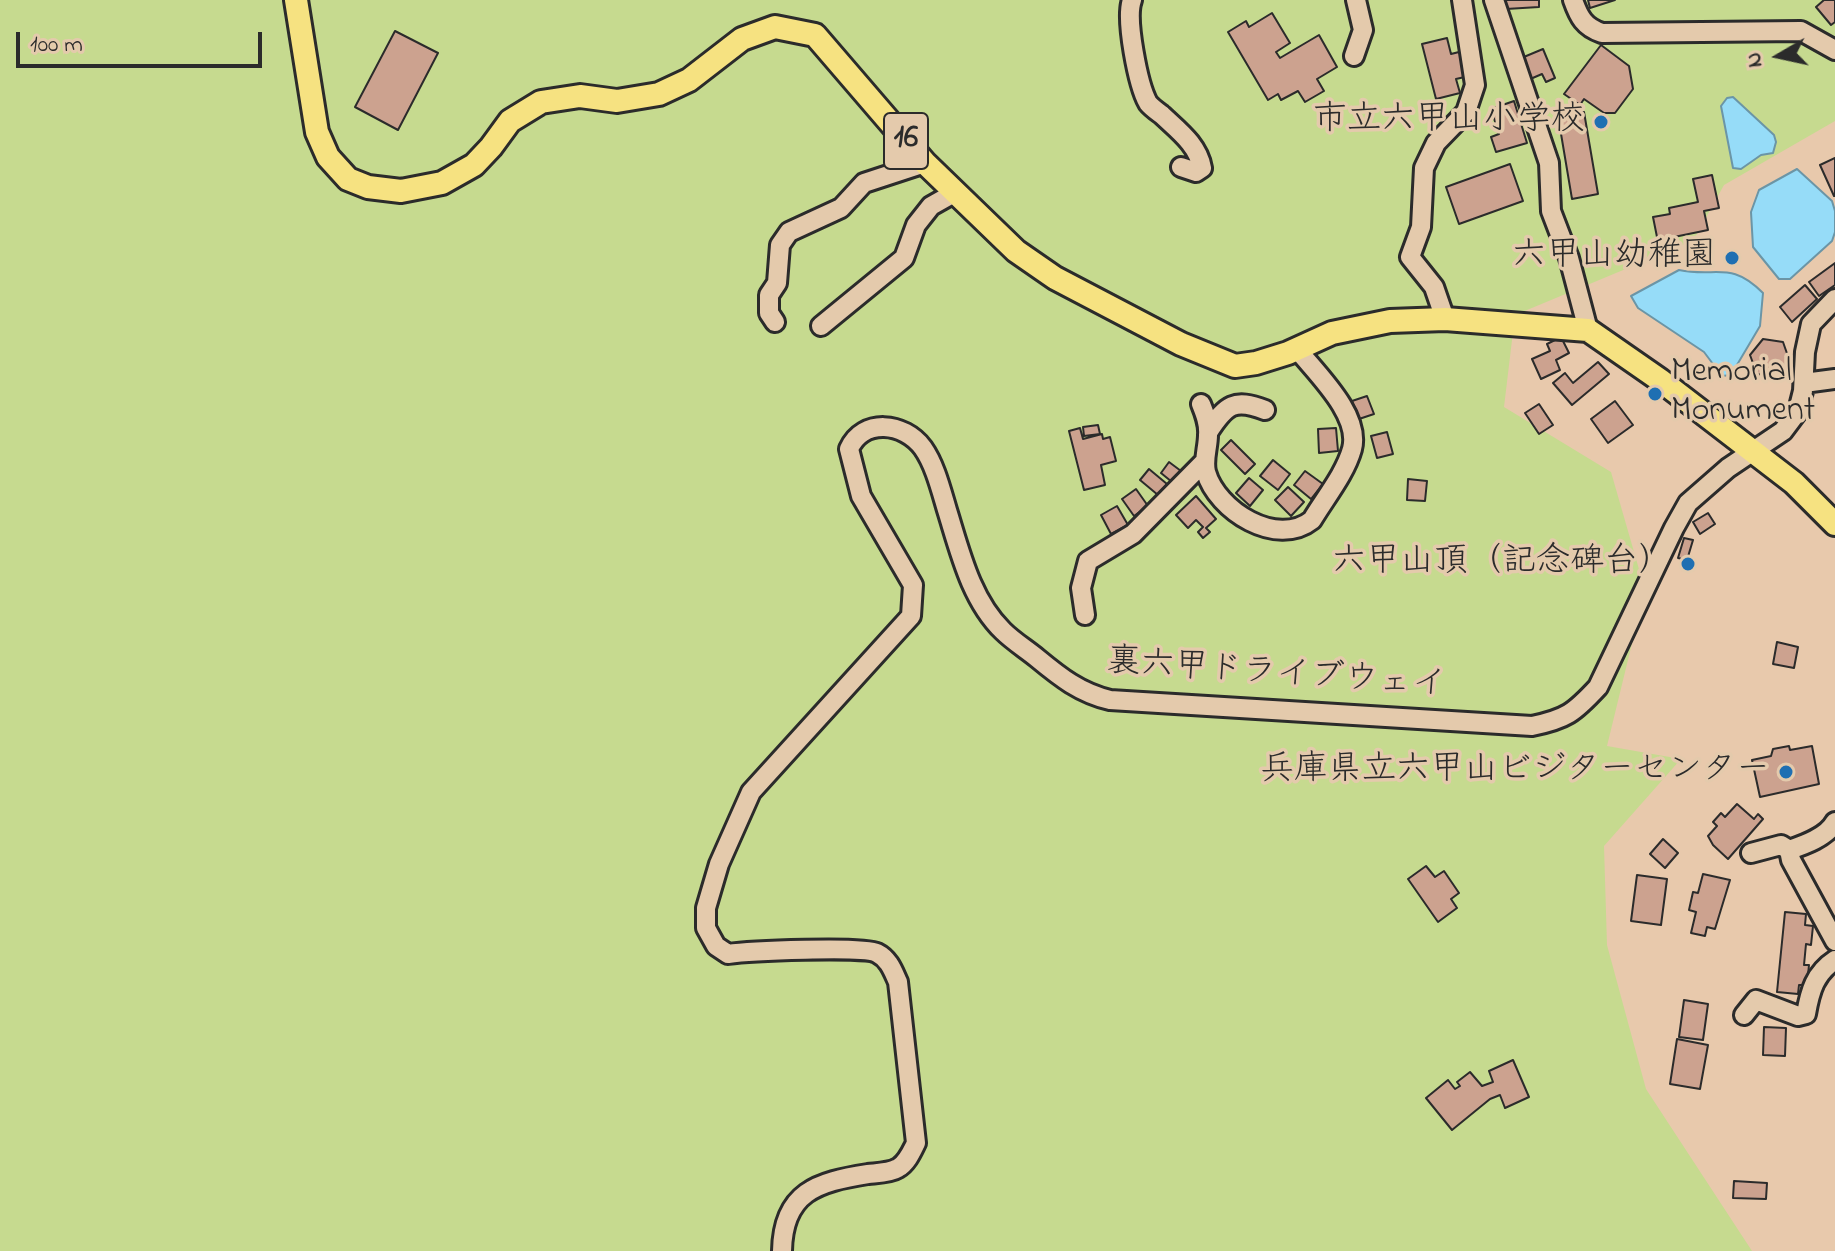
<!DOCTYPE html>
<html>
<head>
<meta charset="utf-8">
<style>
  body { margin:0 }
  #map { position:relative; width:1835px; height:1251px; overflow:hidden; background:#e8c9ac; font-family:"Indie Flower",sans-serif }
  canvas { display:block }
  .north { position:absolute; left:1739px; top:16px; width:80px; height:80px; -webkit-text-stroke:6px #e4caac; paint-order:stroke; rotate:261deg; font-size:22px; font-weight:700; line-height:32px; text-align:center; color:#2b2b2b }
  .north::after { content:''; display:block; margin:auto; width:28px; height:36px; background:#2b2b2b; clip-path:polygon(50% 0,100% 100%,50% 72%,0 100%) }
  .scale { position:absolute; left:16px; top:32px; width:246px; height:36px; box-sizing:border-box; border:4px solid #2b2b2b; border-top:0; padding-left:10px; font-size:24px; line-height:28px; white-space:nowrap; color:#2b2b2b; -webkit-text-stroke:6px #e4caac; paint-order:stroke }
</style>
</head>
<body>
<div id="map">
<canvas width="1835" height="1251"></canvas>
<div class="north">N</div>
<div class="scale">100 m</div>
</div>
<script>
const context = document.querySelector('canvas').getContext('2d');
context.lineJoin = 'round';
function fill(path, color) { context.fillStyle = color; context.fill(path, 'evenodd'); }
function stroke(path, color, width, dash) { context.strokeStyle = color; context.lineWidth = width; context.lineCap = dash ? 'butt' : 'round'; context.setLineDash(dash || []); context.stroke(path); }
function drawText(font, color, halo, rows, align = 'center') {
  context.font = font + ' "Indie Flower","Klee One",sans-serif'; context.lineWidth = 7; context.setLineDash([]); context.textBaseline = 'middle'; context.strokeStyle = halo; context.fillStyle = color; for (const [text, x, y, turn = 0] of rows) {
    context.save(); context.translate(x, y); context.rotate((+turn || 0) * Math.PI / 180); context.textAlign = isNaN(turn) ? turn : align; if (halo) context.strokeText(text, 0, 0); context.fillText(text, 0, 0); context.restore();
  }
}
const green = new Path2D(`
  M 0,0 L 1835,0 L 1835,121 L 1724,185 L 1693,241 L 1515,315 L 1504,407 L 1611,472 L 1645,590 L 1607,746 L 1681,759 L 1604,846 L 1607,945 L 1646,1089 L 1752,1251 L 0,1251 Z`);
const water = new Path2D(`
  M 1733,97 L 1774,135 L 1776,142 L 1773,153 L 1761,155 L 1741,169 L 1733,168 L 1721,106 L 1727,98 Z
  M 1797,169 L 1832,201 L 1835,211 L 1835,232 L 1832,241 L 1790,279 L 1779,279 L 1753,247 L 1751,212 L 1759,190 Z
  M 1679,270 C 1717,278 1730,260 1763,293 L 1760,326 L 1731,375 L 1722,376 L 1704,352 L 1638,308 L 1631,296 Z`);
const building = new Path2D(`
  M 1506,0 L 1539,0 L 1539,7 L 1506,9 Z
  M 1588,0 L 1615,0 L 1590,8 Z
  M 1824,0 L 1835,0 L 1835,22 L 1831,25 L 1816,7 Z
  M 1272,13 L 1290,43 L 1276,52 L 1280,58 L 1319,35 L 1337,67 L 1317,79 L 1324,91 L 1305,102 L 1298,91 L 1281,100 L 1278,94 L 1268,100 L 1228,32 L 1246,21 L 1249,27 Z
  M 395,31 L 438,53 L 398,130 L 355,107 Z
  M 1447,38 L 1451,54 L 1463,51 L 1469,76 L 1456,79 L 1460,93 L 1436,99 L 1422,44 Z
  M 1601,45 L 1629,66 L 1633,89 L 1615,113 L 1604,113 L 1584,99 L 1580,105 L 1564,94 Z
  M 1543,49 L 1555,78 L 1546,82 L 1542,74 L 1528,80 L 1519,59 Z
  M 1514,101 L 1527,143 L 1496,152 L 1491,137 L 1499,134 L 1491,109 Z
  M 1584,112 L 1598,194 L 1572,199 L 1558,116 Z
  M 1835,158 L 1835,196 L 1834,196 L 1820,165 Z
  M 1510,164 L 1523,201 L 1459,224 L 1446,187 Z
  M 1712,175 L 1719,208 L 1704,211 L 1708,230 L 1674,237 L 1676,244 L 1659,247 L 1653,217 L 1670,214 L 1669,208 L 1698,202 L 1693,179 Z
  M 1835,263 L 1835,285 L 1819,296 L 1809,282 Z
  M 1805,285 L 1817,299 L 1792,322 L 1780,307 Z
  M 1561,337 L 1569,353 L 1556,360 L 1560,370 L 1541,379 L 1532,359 L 1550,351 L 1547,344 Z
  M 1763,339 L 1783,342 L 1790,362 L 1777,377 L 1757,374 L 1750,355 Z
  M 1598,362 L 1609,374 L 1572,405 L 1553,383 L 1565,373 L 1573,383 Z
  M 1367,396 L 1374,414 L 1359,419 L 1352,401 Z
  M 1615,401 L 1633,425 L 1608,443 L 1591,419 Z
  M 1539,404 L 1553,425 L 1539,434 L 1525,413 Z
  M 1098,425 L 1100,434 L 1084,436 L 1083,427 Z
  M 1080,428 L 1083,439 L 1102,434 L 1103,439 L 1110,437 L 1116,461 L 1101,465 L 1105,485 L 1084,490 L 1069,431 Z
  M 1336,428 L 1338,451 L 1319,453 L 1318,429 Z
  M 1387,432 L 1393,454 L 1377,458 L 1371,436 Z
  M 1231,440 L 1255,464 L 1245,474 L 1221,450 Z
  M 1273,460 L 1290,474 L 1278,490 L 1260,476 Z
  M 1169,462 L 1181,471 L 1172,482 L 1161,473 Z
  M 1149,469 L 1167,484 L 1158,495 L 1140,480 Z
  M 1305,471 L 1323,484 L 1311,499 L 1294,485 Z
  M 1249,478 L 1263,490 L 1250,506 L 1236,493 Z
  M 1408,479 L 1427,481 L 1425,501 L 1407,500 Z
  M 1288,487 L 1304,502 L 1291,516 L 1275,500 Z
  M 1136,489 L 1148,506 L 1134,516 L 1122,499 Z
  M 1196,496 L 1216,519 L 1206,528 L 1210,532 L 1203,538 L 1198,532 L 1203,527 L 1196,520 L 1188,528 L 1176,515 Z
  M 1117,506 L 1128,525 L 1111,534 L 1101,515 Z
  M 1708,513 L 1715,524 L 1700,534 L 1693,522 Z
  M 1684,538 L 1693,540 L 1687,560 L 1678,558 Z
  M 1777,642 L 1798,647 L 1794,668 L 1773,664 Z
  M 1789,746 L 1790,750 L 1812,746 L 1819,784 L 1760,797 L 1752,760 L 1771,756 L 1773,749 Z
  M 1737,804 L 1754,819 L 1758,814 L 1763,819 L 1728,859 L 1713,845 L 1708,836 L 1717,826 L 1713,822 L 1721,813 L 1725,817 Z
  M 1663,839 L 1678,853 L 1665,868 L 1650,854 Z
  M 1426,866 L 1435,877 L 1444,871 L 1459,893 L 1451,899 L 1457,908 L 1438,922 L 1408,879 Z
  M 1703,874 L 1730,880 L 1715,929 L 1707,927 L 1705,936 L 1691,933 L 1696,912 L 1689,910 L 1693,892 L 1698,893 Z
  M 1637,875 L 1667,879 L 1661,925 L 1631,921 Z
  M 1785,912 L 1806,914 L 1805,925 L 1813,926 L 1811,945 L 1806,944 L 1804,965 L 1809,965 L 1807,985 L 1799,985 L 1798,994 L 1777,992 Z
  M 1684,1000 L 1708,1004 L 1703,1040 L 1679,1037 Z
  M 1764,1027 L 1786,1028 L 1785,1056 L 1763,1055 Z
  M 1677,1039 L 1708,1045 L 1700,1089 L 1670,1084 Z
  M 1513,1060 L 1529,1097 L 1505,1108 L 1500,1095 L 1490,1099 L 1452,1130 L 1426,1098 L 1448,1080 L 1455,1089 L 1460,1086 L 1457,1082 L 1470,1072 L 1482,1086 L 1493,1082 L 1489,1071 Z
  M 1734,1181 L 1767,1183 L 1766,1199 L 1733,1198 Z`);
const minor = new Path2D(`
  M 1132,0 C 1125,19 1138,85 1148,103 C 1151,107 1158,112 1162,115 C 1179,131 1198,145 1202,168 L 1196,172 L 1181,167
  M 1494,0 L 1549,163 L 1551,211 L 1569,258 L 1588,330
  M 1573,0 C 1579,17 1584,27 1602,33 L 1801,31 L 1835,50
  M 1354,56 L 1363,30 L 1356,0
  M 1445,319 L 1434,287 L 1410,257 L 1421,227 L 1424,168 L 1436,143 L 1466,112 L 1475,85 L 1462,0
  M 775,322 L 769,313 L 769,295 L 777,283 L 780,245 L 789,232 L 841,208 L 864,183 L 925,163
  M 821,326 L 904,258 L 916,225 L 931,206 L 954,193
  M 1804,383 L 1835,379
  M 1201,404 C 1205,414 1209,424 1208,435 C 1208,448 1203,459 1206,472 C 1217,511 1277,548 1312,520 C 1325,498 1345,474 1352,449 C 1361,415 1317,374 1297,349
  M 1209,431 C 1226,405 1234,398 1265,410
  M 1085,615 L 1081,588 L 1088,561 L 1133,534 L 1204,462
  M 1789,850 L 1791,860 L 1835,941
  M 1751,853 L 1781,845 L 1789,850 C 1804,845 1827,837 1835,822
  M 1744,1015 L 1756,1000 L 1798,1016 L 1806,1014 C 1810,991 1815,973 1835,960
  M 782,1251 C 783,1192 817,1182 868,1174 C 876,1173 890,1173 898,1168 C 907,1163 912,1151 916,1143 L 898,982 C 893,971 889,959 877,953 C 863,946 748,951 728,954 L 716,946 L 706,928 L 706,908 L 719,864 L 751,792 L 911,616 L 913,585 L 861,496 L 849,449 C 863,418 904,422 923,448 C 935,465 941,490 947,510 C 960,552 971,600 1003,631 C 1013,641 1026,649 1037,658 C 1060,677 1080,693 1110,700 L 1532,726 C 1566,719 1574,713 1598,687 L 1674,528 L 1688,503 L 1728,468 L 1783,431 L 1798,411 L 1803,391 L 1805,352 L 1811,324 L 1835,299`);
const major = new Path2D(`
  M 296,0 L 317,132 L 328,157 L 348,179 L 368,187 L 401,191 L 442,183 L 474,165 L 491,147 L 510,121 L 541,102 L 580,96 L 617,101 L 659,94 L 689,80 L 742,39 L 775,27 L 815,35 L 925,163 L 1016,251 L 1055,278 L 1181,344 L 1235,366 L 1256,363 L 1288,353 L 1332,333 L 1390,321 L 1445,319 L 1588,330 L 1660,380 L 1794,483 L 1835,524`);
const markers = [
  [1601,122,8,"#1f6fb2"],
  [1732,258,8,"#1f6fb2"],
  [1655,394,8,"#1f6fb2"],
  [1688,564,8,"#1f6fb2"],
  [1786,772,8,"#1f6fb2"]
];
const shields = [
  [906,141,44]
];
const shieldNames = [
  ["16",906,141]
];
const poiNames = [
  ["市立六甲山小学校",1585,122],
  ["六甲山幼稚園",1716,258],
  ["Memorial",1671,374,"left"],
  ["Monument",1671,413,"left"],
  ["六甲山頂（記念碑台）",1672,564],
  ["兵庫県立六甲山ビジターセンター",1770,772]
];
const streetNames = [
  ["裏六甲ドライブウェイ",1276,676,4]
];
fill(green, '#c6da8f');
fill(water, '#96dcf8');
stroke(water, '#6b95a6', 2);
fill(building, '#cca28f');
stroke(building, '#2b2b2b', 2);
stroke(minor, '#2b2b2b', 24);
stroke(major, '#2b2b2b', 28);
stroke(minor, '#e4caac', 18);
stroke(major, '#f6e281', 22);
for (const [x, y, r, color] of markers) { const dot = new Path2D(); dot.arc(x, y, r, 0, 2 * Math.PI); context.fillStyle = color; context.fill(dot); stroke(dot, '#e4caac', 3); }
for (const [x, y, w] of shields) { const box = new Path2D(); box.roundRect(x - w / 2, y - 28, w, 56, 6); context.fillStyle = '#e4caac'; context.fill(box); stroke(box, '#2b2b2b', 2); }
drawText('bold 32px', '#2b2b2b', null, shieldNames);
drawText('34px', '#2b2b2b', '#e4caac', poiNames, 'right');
drawText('34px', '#2b2b2b', '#e4caac', streetNames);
</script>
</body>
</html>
